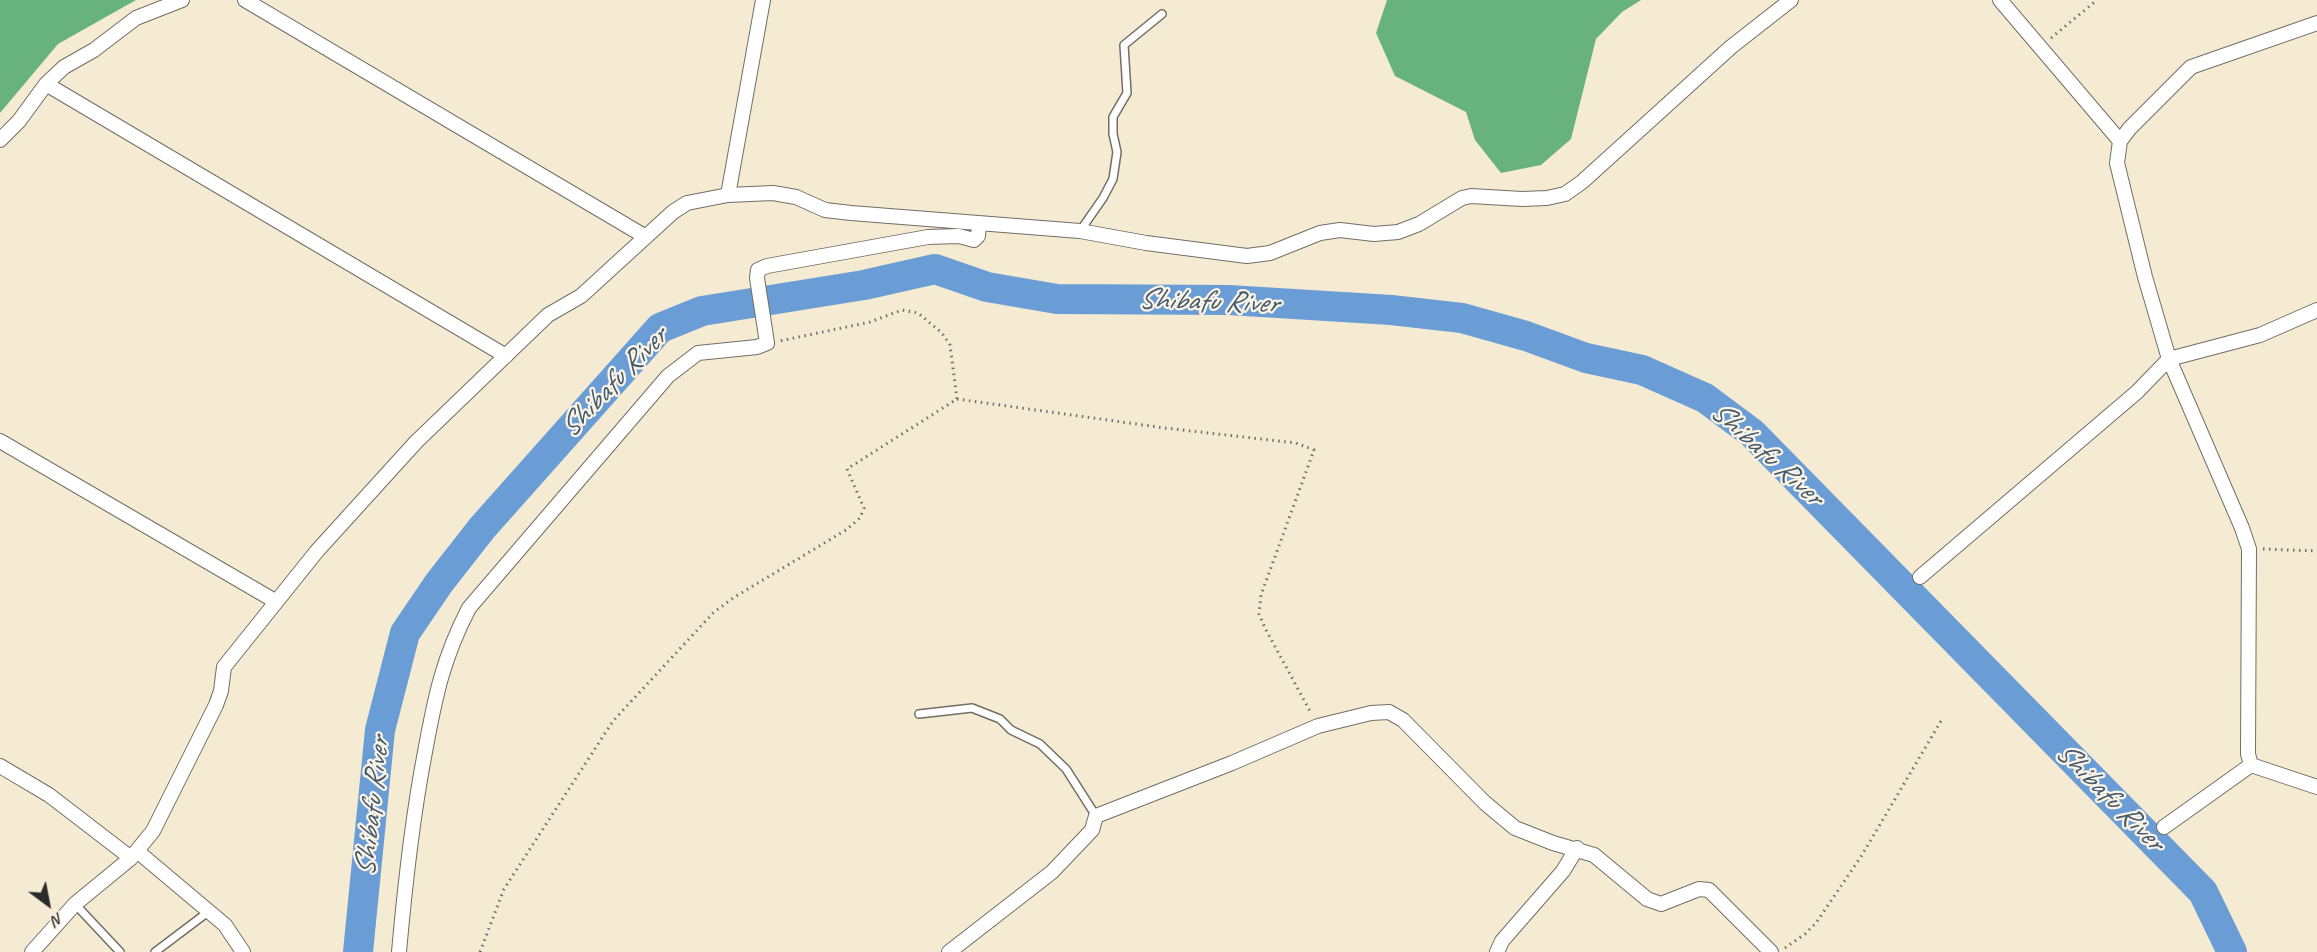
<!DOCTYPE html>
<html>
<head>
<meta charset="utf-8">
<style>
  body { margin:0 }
  #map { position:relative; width:2317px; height:952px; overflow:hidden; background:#f5ebd3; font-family:Caveat,sans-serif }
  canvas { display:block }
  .north { position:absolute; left:18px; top:874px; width:60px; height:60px; -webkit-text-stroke:4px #fcf5e5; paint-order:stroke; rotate:148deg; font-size:16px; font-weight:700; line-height:24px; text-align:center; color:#2b2b2b }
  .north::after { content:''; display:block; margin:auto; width:21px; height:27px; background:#2b2b2b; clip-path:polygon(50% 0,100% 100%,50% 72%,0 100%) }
</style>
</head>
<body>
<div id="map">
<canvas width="2317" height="952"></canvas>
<div class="north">N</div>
</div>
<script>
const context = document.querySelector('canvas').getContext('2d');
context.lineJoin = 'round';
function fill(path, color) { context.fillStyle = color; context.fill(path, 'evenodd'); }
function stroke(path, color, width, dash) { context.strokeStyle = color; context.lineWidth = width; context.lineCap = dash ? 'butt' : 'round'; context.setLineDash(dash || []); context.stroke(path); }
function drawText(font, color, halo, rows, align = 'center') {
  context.font = font + ' Caveat,sans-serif'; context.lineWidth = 4.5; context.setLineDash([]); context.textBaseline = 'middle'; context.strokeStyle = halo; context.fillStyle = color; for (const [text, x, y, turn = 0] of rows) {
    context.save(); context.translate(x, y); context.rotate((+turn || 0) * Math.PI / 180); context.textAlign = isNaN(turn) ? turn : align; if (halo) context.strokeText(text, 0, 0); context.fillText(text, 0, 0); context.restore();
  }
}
const forest = new Path2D(`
  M 0,0 L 136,0 L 58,44 L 0,113 Z
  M 1387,0 L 1641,0 L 1622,12 L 1596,39 L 1571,139 L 1541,165 L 1501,173 L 1475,140 L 1466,112 L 1395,76 L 1376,33 Z`);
const river = new Path2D(`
  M 358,952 L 380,730 L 405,633 L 439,583 L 482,528 L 660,328 L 702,311 L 864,285 L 935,269 L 987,287 L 1057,299 L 1229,300 L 1391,310 L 1462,318 L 1526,336 L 1586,358 L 1642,370 L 1705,398 L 1752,433 L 2203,892 L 2232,952`);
const path = new Path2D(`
  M 2051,38 L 2097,0
  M 957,399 L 1165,428 L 1296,443 L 1314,450 L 1261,595 L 1259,614 L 1265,628 L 1311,713
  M 2263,549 L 2317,551
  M 1785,948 L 1805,934 L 1816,923 L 1862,855 L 1941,721
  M 480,952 L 504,889 L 613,721 L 713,613 L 733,598 L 846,530 L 860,518 L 864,508 L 847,469 L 957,399 L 950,345 L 942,333 L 918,313 L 902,310 L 870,322 L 780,341`);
const lane = new Path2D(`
  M 1080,231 L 1103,198 L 1113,179 L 1117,152 L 1113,134 L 1113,117 L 1127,93 L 1124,45 L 1162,14
  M 919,714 L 972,708 L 1000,719 L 1011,730 L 1040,744 L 1066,769 L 1096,816
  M 75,904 L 120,952
  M 155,952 L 208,912`);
const street = new Path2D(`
  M 245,0 L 646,237
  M 2000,0 L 2120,141
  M 46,84 L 506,356
  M 0,140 L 19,121 L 46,84 L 64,67 L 94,50 L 136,18 L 182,0
  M 728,195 L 763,0
  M 0,441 L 275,601
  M 1920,577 L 2137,392 L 2169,359 L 2260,335 L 2317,310
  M 2251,765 L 2248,754 L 2249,549 L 2242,528 L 2169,359 L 2145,277 L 2117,163 L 2120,141 L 2130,128 L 2191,67 L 2317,23
  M 2251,765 L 2317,787
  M 0,766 L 49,795 L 131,858
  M 2164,827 L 2251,765
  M 137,851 L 225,925 L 243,952
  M 32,952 L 75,904 L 131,858 L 153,831 L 216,705 L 221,691 L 224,667 L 317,551 L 416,442 L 548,315 L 581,296 L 673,212 L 687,203 L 728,195 L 773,193 L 796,197 L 825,210 L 851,213 L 1080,231 L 1146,243 L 1247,256 L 1270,253 L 1320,233 L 1340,230 L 1374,234 L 1398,232 L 1419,224 L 1462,198 L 1471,196 L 1522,199 L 1547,198 L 1565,194 L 1582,182 L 1731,47 L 1791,0
  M 399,952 C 405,884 412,819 425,752 C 435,697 443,658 469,608 L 668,376 L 698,353 L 757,347 L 767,343 L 757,278 L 758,270 L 767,266 L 928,237 L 959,236 L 974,240 L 978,236 L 979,225
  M 949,952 L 1052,872 L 1092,830 L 1096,816 L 1232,763 L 1318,726 L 1371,713 L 1389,712 L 1403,720 L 1485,803 L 1515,828 L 1553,843 L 1594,855 L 1647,899 L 1661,904 L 1699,889 L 1709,890 L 1771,952
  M 1497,952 L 1502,941 L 1563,871 L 1577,848`);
const waterNames = [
  ["Shibafu River",1208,302,2],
  ["Shibafu River",614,383,-46],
  ["Shibafu River",1766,454,42],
  ["Shibafu River",2109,797,45],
  ["Shibafu River",373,807,-84]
];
fill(forest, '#68b37d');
stroke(river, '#6a9dd5', 30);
stroke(lane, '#726e66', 10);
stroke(street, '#726e66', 16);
stroke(path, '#726e66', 3, [1.5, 4.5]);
stroke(lane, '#fff', 7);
stroke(street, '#fff', 14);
drawText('italic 30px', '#44596f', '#fcf5e5', waterNames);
</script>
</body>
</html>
